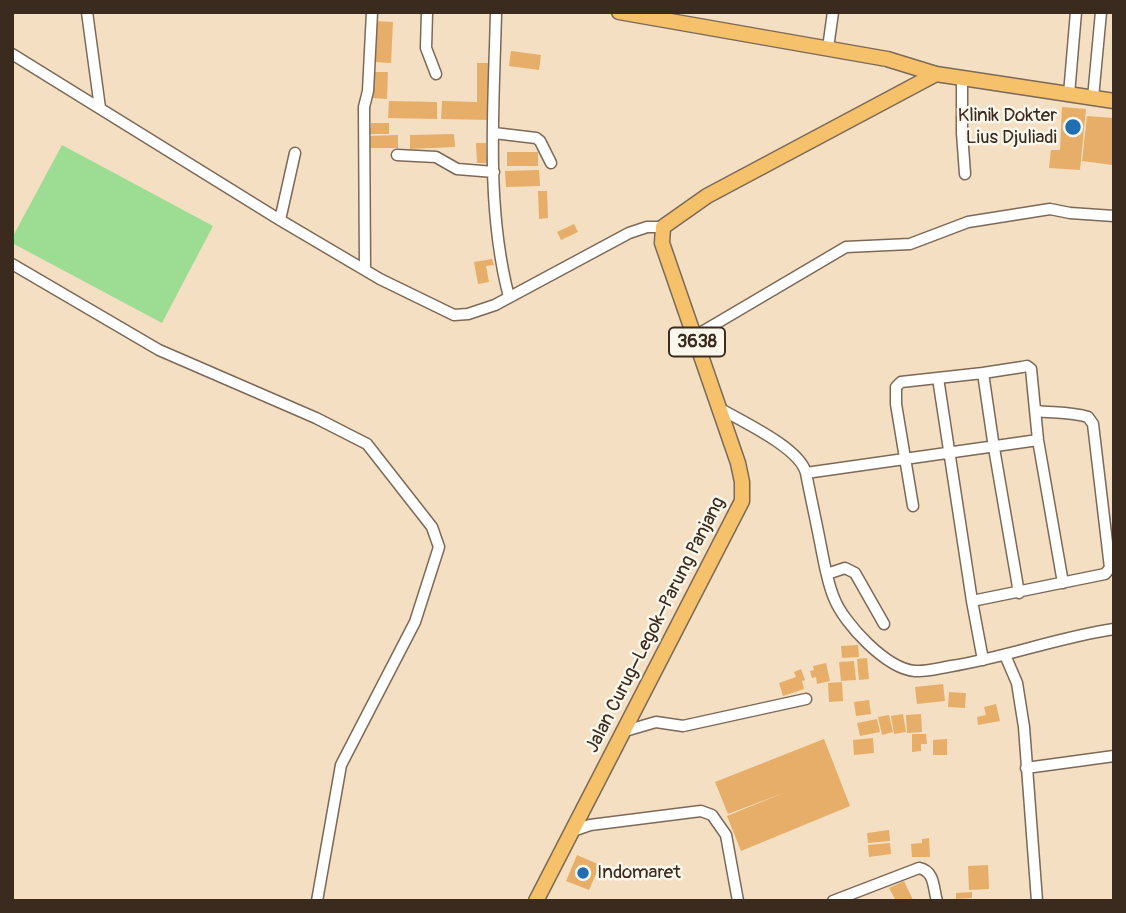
<!DOCTYPE html>
<html>
<head>
<meta charset="utf-8">
<style>
  body { margin:0 }
  #map { position:relative; width:1126px; height:913px; overflow:hidden; background:#f4dfc2; font-family:Pangolin,sans-serif }
  canvas { display:block }
  .frame { position:absolute; inset:0; border:14px solid #3b2a1e; pointer-events:none }
</style>
</head>
<body>
<div id="map">
<canvas width="1126" height="913"></canvas>
<div class="frame"></div>
</div>
<script>
const context = document.querySelector('canvas').getContext('2d');
context.lineJoin = 'round';
function fill(path, color) { context.fillStyle = color; context.fill(path, 'evenodd'); }
function stroke(path, color, width, dash) { context.strokeStyle = color; context.lineWidth = width; context.lineCap = dash ? 'butt' : 'round'; context.setLineDash(dash || []); context.stroke(path); }
function drawText(font, color, halo, rows, align = 'center') {
  context.font = font + ' Pangolin,sans-serif'; context.lineWidth = 5; context.setLineDash([]); context.textBaseline = 'middle'; context.strokeStyle = halo; context.fillStyle = color; for (const [text, x, y, turn = 0] of rows) {
    context.save(); context.translate(x, y); context.rotate((+turn || 0) * Math.PI / 180); context.textAlign = isNaN(turn) ? turn : align; if (halo) context.strokeText(text, 0, 0); context.fillText(text, 0, 0); context.restore();
  }
}
const green = new Path2D(`
  M 62,145 L 213,226 L 162,323 L 12,243 L 12,238 Z`);
const building = new Path2D(`
  M 376,21 L 393,22 L 391,63 L 374,62 Z
  M 511,51 L 541,55 L 539,70 L 509,66 Z
  M 477,63 L 493,63 L 492,120 L 441,119 L 442,101 L 477,102 Z
  M 372,72 L 388,72 L 387,99 L 372,98 Z
  M 389,101 L 437,102 L 437,119 L 388,118 Z
  M 1062,107 L 1086,109 L 1080,170 L 1049,168 L 1051,150 L 1060,150 Z
  M 1087,116 L 1114,118 L 1113,165 L 1082,161 Z
  M 371,123 L 389,123 L 389,134 L 367,134 L 367,128 L 371,128 Z
  M 454,134 L 455,147 L 410,149 L 410,135 Z
  M 398,135 L 398,148 L 369,148 L 368,136 Z
  M 476,143 L 486,143 L 487,163 L 477,163 Z
  M 507,152 L 538,152 L 538,166 L 507,166 Z
  M 539,170 L 540,186 L 506,187 L 505,171 Z
  M 538,191 L 547,191 L 548,218 L 539,219 Z
  M 574,224 L 578,232 L 561,240 L 557,232 Z
  M 492,259 L 494,265 L 486,266 L 489,282 L 478,284 L 474,262 Z
  M 858,645 L 859,657 L 842,658 L 841,646 Z
  M 867,658 L 869,679 L 859,680 L 857,659 Z
  M 854,661 L 856,680 L 841,681 L 839,662 Z
  M 826,663 L 830,681 L 817,684 L 816,677 L 812,678 L 810,671 L 814,670 L 813,666 Z
  M 801,669 L 805,680 L 802,681 L 804,689 L 783,696 L 779,683 L 796,677 L 794,672 Z
  M 842,682 L 843,701 L 829,702 L 828,683 Z
  M 943,684 L 945,701 L 917,704 L 915,687 Z
  M 949,692 L 966,693 L 965,708 L 948,707 Z
  M 869,700 L 871,714 L 856,716 L 854,702 Z
  M 996,704 L 1000,721 L 978,725 L 977,717 L 986,715 L 984,707 Z
  M 903,714 L 906,732 L 894,734 L 891,716 Z
  M 921,714 L 922,732 L 907,733 L 906,715 Z
  M 889,715 L 893,732 L 882,735 L 878,717 Z
  M 877,719 L 880,732 L 860,736 L 857,723 Z
  M 912,734 L 926,734 L 927,744 L 921,744 L 921,751 L 912,752 Z
  M 873,738 L 874,753 L 854,755 L 853,740 Z
  M 824,739 L 850,806 L 741,851 L 727,816 L 786,792 L 728,814 L 715,782 Z
  M 947,739 L 947,755 L 933,755 L 933,740 Z
  M 889,830 L 890,841 L 868,843 L 867,833 Z
  M 929,838 L 930,857 L 912,857 L 911,844 L 922,843 L 922,839 Z
  M 890,843 L 891,854 L 869,857 L 868,845 Z
  M 577,855 L 600,865 L 589,890 L 566,881 Z
  M 988,865 L 989,889 L 969,890 L 968,866 Z
  M 904,881 L 913,900 L 896,901 L 889,888 Z
  M 972,892 L 972,898 L 956,899 L 956,893 Z`);
const minor = new Path2D(`
  M 87,12 L 100,108
  M 427,12 L 426,48 L 436,74
  M 496,12 C 494,106 485,205 509,297
  M 828,48 L 833,12
  M 12,54 L 280,220 L 380,279 L 454,315 L 468,314 L 495,305 L 629,233 L 647,227 L 663,227
  M 1069,94 L 1076,12
  M 1093,98 L 1101,12
  M 494,133 L 536,138 L 540,141 L 551,163
  M 397,155 L 436,157 L 457,169 L 494,172
  M 965,174 L 962,133 L 962,83 L 967,79
  M 280,220 L 295,153
  M 12,264 L 159,350 L 316,418 L 367,444 L 432,527 L 439,547 L 415,622 L 341,765 L 317,901
  M 365,270 L 364,107 L 368,91 L 372,12
  M 695,336 L 846,247 L 910,244 L 968,222 L 1050,209 L 1070,213 L 1114,216
  M 983,373 L 1022,367 L 1027,366 L 1031,369 L 1038,440 L 1063,583
  M 938,378 L 972,601 L 983,660
  M 721,409 C 743,422 800,448 806,473 C 811,499 817,525 822,552 C 825,567 828,584 834,598 C 844,624 887,669 915,671 C 927,672 940,668 952,666 C 1007,657 1059,637 1114,629
  M 806,473 L 1038,440
  M 913,506 L 896,404 L 896,387 L 901,382 L 983,373 L 994,448 L 1019,593
  M 827,574 L 845,568 L 855,573 L 884,624
  M 972,601 L 1105,574 L 1110,568 L 1093,424 L 1088,417 C 1072,412 1053,413 1036,411
  M 1005,655 L 1017,683 L 1024,727 L 1037,901
  M 625,731 L 656,722 L 683,726 L 806,699
  M 1026,768 L 1114,756
  M 570,832 L 590,825 L 701,811 L 712,815 L 726,835 L 738,901
  M 833,901 L 919,868 C 935,871 933,888 937,901`);
const major = new Path2D(`
  M 619,12 L 887,59 L 936,74
  M 536,901 L 742,501 L 742,482 L 738,463 L 662,243 L 663,227 L 707,196 L 936,74 L 1114,101`);
const markers = [
  [1073,127,9,"#1f6fb2"],
  [583,873,7,"#1f6fb2"]
];
const shields = [
  [697,342,56]
];
const shieldNames = [
  ["3638",697,342]
];
const poiNames = [
  ["Klinik Dokter",1057,116],
  ["Lius Djuliadi",1057,138],
  ["Indomaret",597,873,"left"]
];
const streetNames = [
  ["Jalan Curug–Legok–Parung Panjang",656,625,-63]
];
fill(green, '#9cdd93');
fill(building, '#e6ae68');
stroke(minor, '#7c6957', 13);
stroke(major, '#7c6957', 17);
stroke(minor, '#fff', 10);
stroke(major, '#f5c16b', 14);
for (const [x, y, r, color] of markers) { const dot = new Path2D(); dot.arc(x, y, r, 0, 2 * Math.PI); context.fillStyle = color; context.fill(dot); stroke(dot, '#fbf7ec', 2.5); }
for (const [x, y, w] of shields) { const box = new Path2D(); box.roundRect(x - w / 2, y - 14.5, w, 29, 5); context.fillStyle = '#fbf7ec'; context.fill(box); stroke(box, '#3b2a1e', 2); }
drawText('bold 18px', '#3b2a1e', null, shieldNames);
drawText('19px', '#3b2a1e', '#fbf7ec', poiNames, 'right');
drawText('19px', '#3b2a1e', '#fbf7ec', streetNames);
</script>
</body>
</html>
